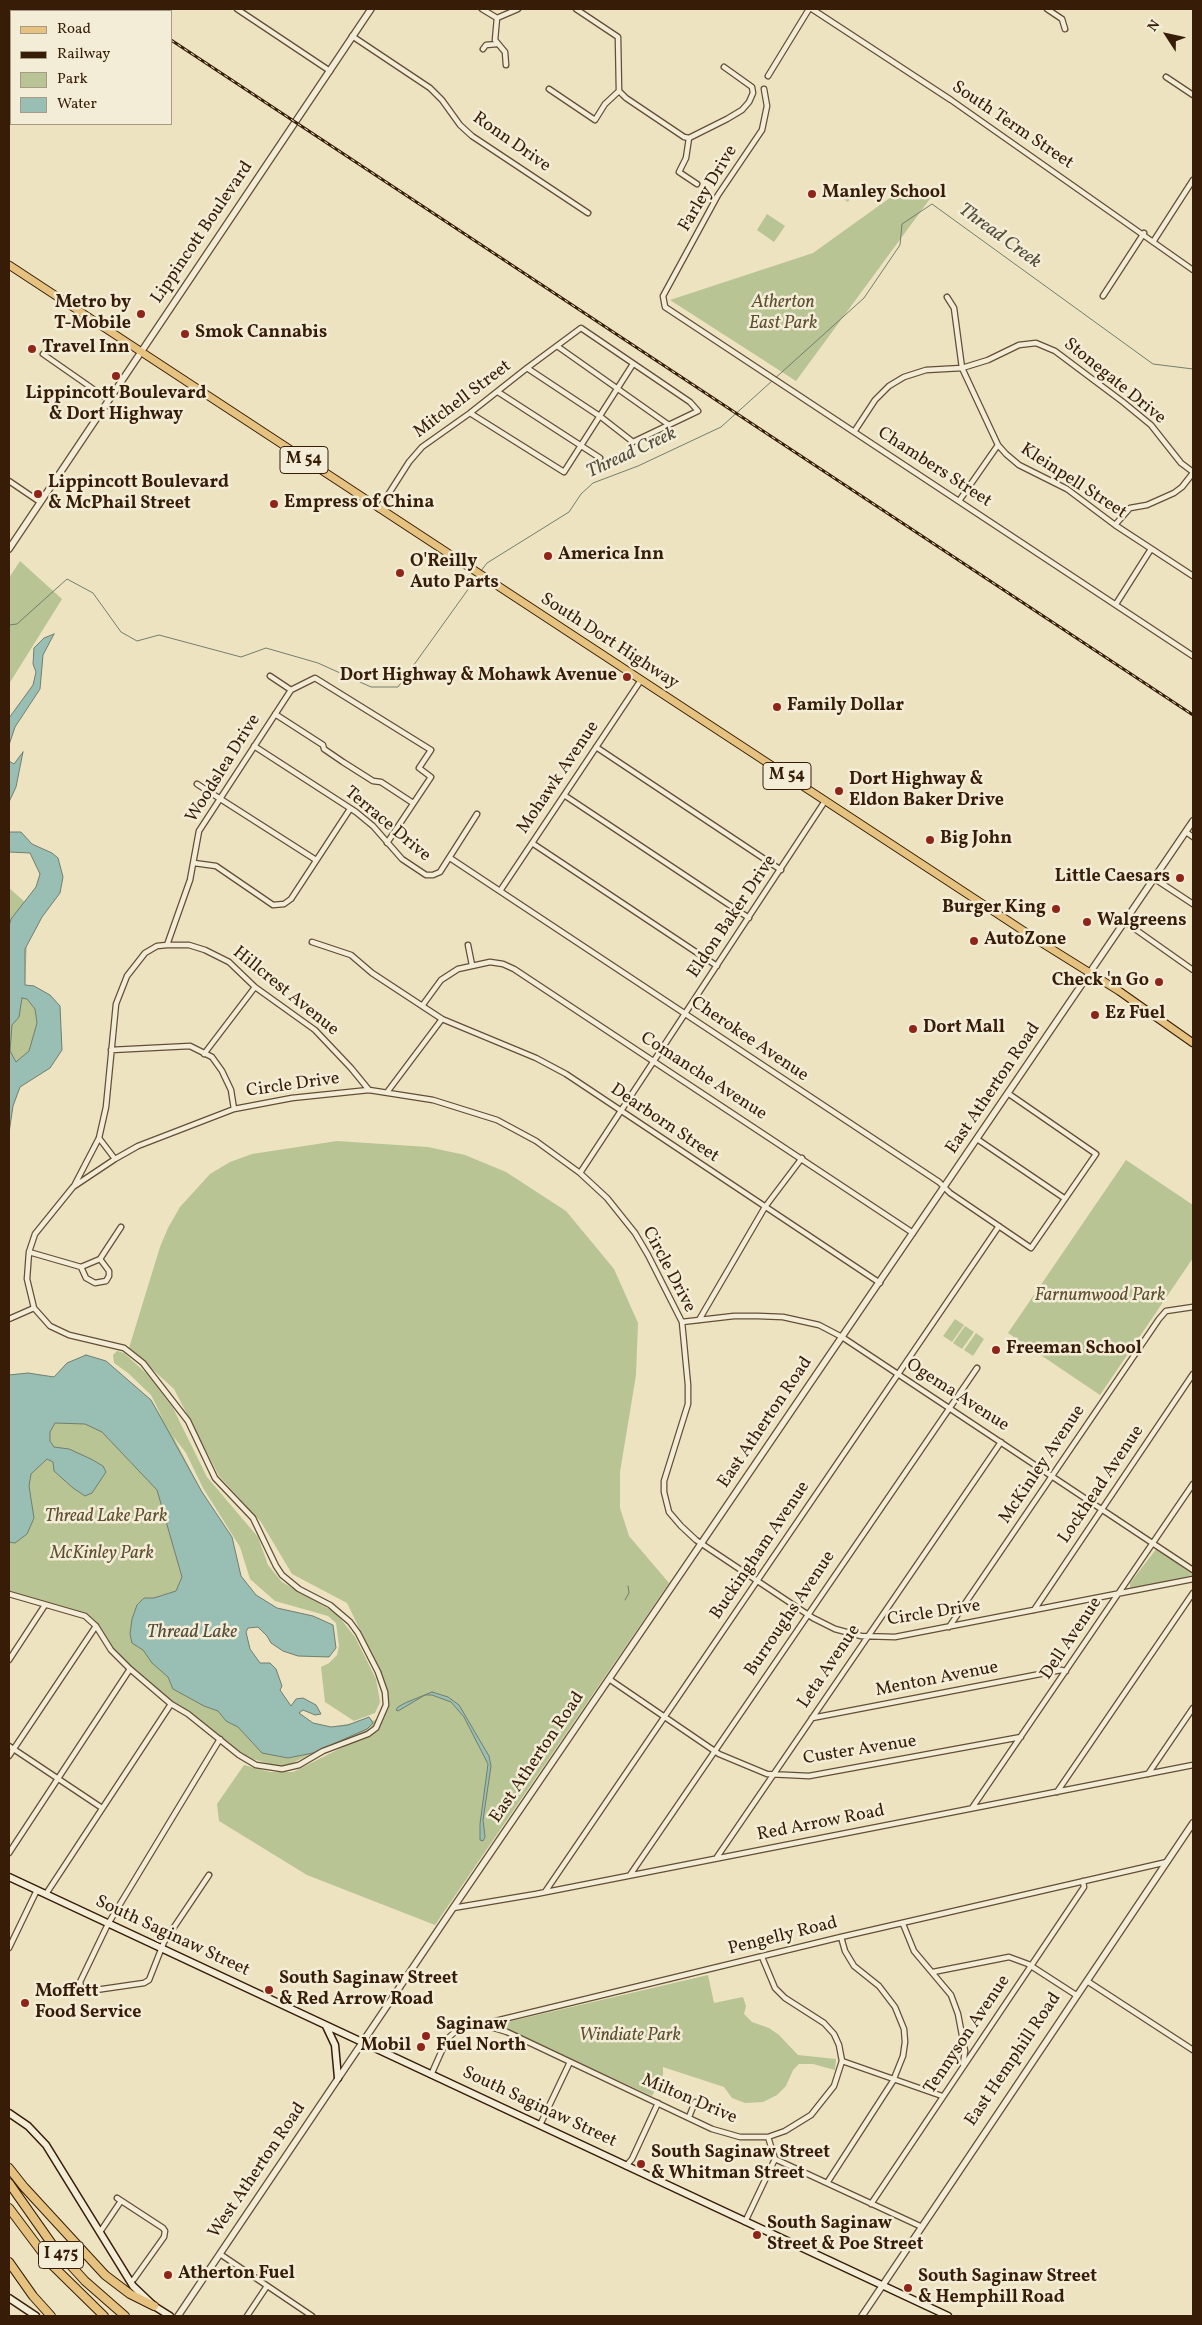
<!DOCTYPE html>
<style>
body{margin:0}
#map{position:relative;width:1202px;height:2325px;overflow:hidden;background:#ede3c1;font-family:Vollkorn,serif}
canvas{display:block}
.frame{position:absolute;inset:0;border:10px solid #371d07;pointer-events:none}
.legend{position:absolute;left:10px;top:10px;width:162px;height:115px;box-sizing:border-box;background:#f3edd7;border:1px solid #a89a84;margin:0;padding:6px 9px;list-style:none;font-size:15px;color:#371d07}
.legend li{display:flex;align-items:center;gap:10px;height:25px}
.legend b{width:25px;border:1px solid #a89a84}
.north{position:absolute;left:1142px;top:10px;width:50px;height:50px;-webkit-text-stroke:4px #f3edd7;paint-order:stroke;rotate:305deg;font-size:14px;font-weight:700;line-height:20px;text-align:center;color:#371d07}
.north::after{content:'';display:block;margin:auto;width:18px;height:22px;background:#371d07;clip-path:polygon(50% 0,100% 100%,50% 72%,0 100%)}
</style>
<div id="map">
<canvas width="1202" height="2325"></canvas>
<div class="frame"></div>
<ul class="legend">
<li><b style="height:6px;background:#e6c280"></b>Road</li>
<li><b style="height:6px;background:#371d07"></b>Railway</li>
<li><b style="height:14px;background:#b8c493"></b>Park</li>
<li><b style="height:14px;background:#99beb4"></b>Water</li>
</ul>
<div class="north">N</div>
</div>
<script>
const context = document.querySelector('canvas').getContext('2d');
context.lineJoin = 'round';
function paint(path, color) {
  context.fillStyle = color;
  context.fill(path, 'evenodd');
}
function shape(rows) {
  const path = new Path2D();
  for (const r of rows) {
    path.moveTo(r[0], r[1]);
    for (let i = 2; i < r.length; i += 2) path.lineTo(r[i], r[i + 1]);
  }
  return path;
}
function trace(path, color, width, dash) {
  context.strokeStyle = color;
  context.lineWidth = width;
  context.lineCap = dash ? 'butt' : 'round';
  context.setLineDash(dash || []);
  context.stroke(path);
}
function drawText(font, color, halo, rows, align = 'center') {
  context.font = font + ' Vollkorn,serif';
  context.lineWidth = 5;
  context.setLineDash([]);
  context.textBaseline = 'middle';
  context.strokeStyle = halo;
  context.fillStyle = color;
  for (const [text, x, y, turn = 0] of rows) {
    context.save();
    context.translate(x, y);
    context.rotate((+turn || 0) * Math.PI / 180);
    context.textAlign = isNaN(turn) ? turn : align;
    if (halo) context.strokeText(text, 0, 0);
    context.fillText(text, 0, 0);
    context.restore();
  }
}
paint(shape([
 [912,182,932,196,796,381,670,300,813,253],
 [834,184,852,195,848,202,830,190],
 [767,214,785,226,774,242,757,230],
 [20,561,62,599,9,684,9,578],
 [9,888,42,917,27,945,25,985,34,986,50,995,60,1006,62,1050,50,1068,20,1087,13,1106,9,1133],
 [337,1141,428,1147,465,1155,506,1172,566,1211,614,1269,638,1323,636,1375,620,1472,620,1508,629,1536,669,1583,435,1925,307,1875,219,1821,217,1804,244,1765,270,1772,293,1772,361,1738,333,1744,288,1765,277,1766,249,1758,164,1697,116,1653,89,1616,9,1591,9,1375,28,1373,54,1377,67,1363,86,1355,106,1361,151,1400,163,1419,151,1395,128,1373,114,1363,113,1355,117,1351,124,1353,147,1374,173,1408,207,1477,258,1537,268,1565,282,1582,336,1613,355,1637,376,1679,380,1702,375,1713,354,1721,325,1702,321,1667,329,1663,337,1655,339,1646,336,1623,328,1616,275,1601,250,1579,240,1547,203,1488,186,1453,173,1436,202,1492,232,1537,241,1576,256,1595,277,1608,313,1616,333,1625,336,1648,329,1657,298,1656,283,1651,271,1643,267,1636,257,1627,247,1628,246,1632,250,1649,260,1663,270,1663,276,1669,282,1686,280,1690,291,1706,296,1699,303,1698,316,1705,321,1714,315,1715,303,1710,299,1713,313,1723,331,1727,353,1723,369,1717,373,1721,378,1718,387,1693,384,1680,347,1603,292,1574,261,1522,219,1476,174,1389,129,1348,160,1247,168,1228,180,1207,210,1174,230,1162,252,1154],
 [1126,1160,1193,1205,1193,1258,1100,1395,1008,1333],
 [955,1319,964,1325,952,1342,943,1336],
 [965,1326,974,1332,962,1349,953,1343],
 [976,1333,984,1339,973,1356,964,1350],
 [1157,1548,1193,1575,1132,1589,1130,1587,1130,1583],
 [708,1975,714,2003,743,1997,746,2006,744,2014,752,2022,769,2028,779,2035,798,2055,836,2059,835,2070,813,2064,799,2064,793,2070,786,2086,777,2095,763,2102,745,2103,732,2098,724,2087,663,2067,663,2075,652,2096,500,2027,499,2024]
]), '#b8c493');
const water = shape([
 [54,634,43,655,40,689,15,727,9,745,9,718,33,685,36,672,33,664,34,648,44,638,54,634],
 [23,752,16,787,9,802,9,761,14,764,23,752],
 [9,832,21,832,32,844,52,853,58,858,63,877,60,893,42,917,25,949,25,985,34,986,50,995,60,1006,62,1050,50,1068,20,1087,13,1106,9,1133,9,926,11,919,36,887,40,874,30,853,9,852,9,832],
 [22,998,27,999,35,1009,37,1023,29,1051,16,1062,10,1051,12,1025,19,1017,22,998],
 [86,1355,106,1361,151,1400,202,1492,232,1537,241,1576,256,1595,277,1608,313,1616,333,1625,336,1648,329,1657,298,1656,283,1651,271,1643,267,1636,258,1627,248,1628,246,1632,250,1649,260,1663,270,1663,276,1669,282,1686,280,1690,291,1706,296,1699,303,1698,316,1705,321,1714,315,1715,303,1710,299,1713,313,1723,331,1727,348,1725,369,1717,373,1723,367,1729,313,1753,288,1758,262,1753,238,1727,226,1721,218,1711,204,1706,173,1689,168,1677,152,1663,143,1650,132,1643,130,1634,132,1619,137,1605,144,1598,154,1598,176,1591,182,1577,157,1490,102,1432,85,1424,55,1423,50,1432,50,1441,54,1447,69,1449,91,1459,103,1466,106,1472,92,1493,85,1496,73,1488,54,1471,53,1462,47,1459,31,1474,29,1486,34,1518,27,1534,15,1543,9,1542,9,1375,28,1373,54,1377,67,1363,86,1355],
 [432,1692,448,1697,459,1705,489,1756,491,1766,483,1820,485,1837,483,1841,480,1840,480,1824,488,1764,464,1717,451,1702,432,1695,425,1695,398,1711,396,1710,398,1707,405,1703,432,1692]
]);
paint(water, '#99beb4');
trace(water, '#727e6f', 1);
trace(shape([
 [481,571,487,563,569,512,581,494,593,483,638,466,721,427,864,298,900,245,902,224,932,204,1153,364,1193,369],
 [9,625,17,624,67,579,93,593,121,632,137,641,159,635,241,657,266,648,318,663,371,687,398,687,477,577],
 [625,1600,629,1593,628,1586]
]), '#727e6f', 1);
const minor = shape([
 [237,9,330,71],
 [482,9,497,18,518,9],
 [576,9,618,37,619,91,626,98,684,137,689,138,727,119,742,110,749,102,753,93,752,87,724,67],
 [812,9,951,100,1193,270],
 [1047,9,1062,19,1065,29],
 [24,11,25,9],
 [497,18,495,40,505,52,506,65],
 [9,34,11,30],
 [352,36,430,88,442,100,460,125,472,136,588,213],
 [483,49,486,45,497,44],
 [768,76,809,9],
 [1166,77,1193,95],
 [549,89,595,120,605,104,619,91],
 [764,89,767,106,762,130,718,195,663,296,665,307,1193,656],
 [689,138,686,158,679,172,697,184],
 [1153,242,1193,180],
 [1103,296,1144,233],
 [947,297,954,308,962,368,998,445,1006,454,1019,465,1067,489,1115,525,1193,576],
 [557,346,669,425],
 [43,354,109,400],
 [498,392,600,458],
 [470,413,564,472,633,364],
 [854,432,875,400,889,386,904,377,926,370,962,368,988,360,1019,345,1036,343,1055,351,1123,402,1151,425,1181,463,1193,472],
 [9,481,40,502],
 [959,501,998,445],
 [379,509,409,462,422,447,470,413,527,368,581,328,690,402,698,411,633,442,601,417,527,368],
 [1115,525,1130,508,1147,505,1174,493,1182,487,1193,473],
 [1116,604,1151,549],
 [270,676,291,690],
 [275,714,323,745,324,749,343,762,373,781,381,782,413,803],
 [254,746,356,812,373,826,402,859,426,875,433,875,440,872,477,814],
 [596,747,781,870],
 [197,784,316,860],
 [564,795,749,918],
 [1186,832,1193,837],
 [532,843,717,966],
 [450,858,939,1182,950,1193,1031,1248,1096,1154,1009,1094],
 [194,863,216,866,273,905,284,904,291,899,350,809],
 [1155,879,1193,904],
 [500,891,641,680],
 [1125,922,1193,970],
 [312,942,351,955,372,973,442,1019,536,1058,566,1074,880,1283],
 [167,945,189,945,205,950,229,962,255,987,315,1030,351,1068,369,1090],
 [468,945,472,965],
 [422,1006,441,980,458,969,490,962,503,964,514,969,913,1233],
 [111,1050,190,1046,212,1057,222,1071,231,1090,234,1109],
 [204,1054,255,987],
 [388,1091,442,1019],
 [99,1138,115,1159],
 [977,1139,1064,1198],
 [580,1173,825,801],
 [74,1186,99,1138,106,1107,116,1004,127,976,145,953,157,946,167,945,190,880,199,831,291,690,315,678,431,750,419,768,431,777,387,843],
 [29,1252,81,1267,86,1278,95,1283,106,1281,109,1276,109,1271,100,1259],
 [81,1267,100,1259,121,1227],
 [9,1319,34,1308],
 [699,1320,765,1207,802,1158],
 [682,1322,734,1316,758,1316,783,1317,819,1325,842,1337,1193,1570],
 [9,1594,85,1616,96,1626,111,1650,130,1669,171,1704,188,1714,239,1755,256,1765,282,1769,299,1765,323,1751,368,1734,376,1728,386,1705,385,1692,378,1672,358,1633,350,1622,330,1605,299,1589,282,1575,276,1566,253,1518,215,1478,188,1421,143,1363,124,1348,69,1335,50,1326,34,1308,27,1279,29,1252,35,1234,73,1187,115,1159,138,1146,234,1109,292,1098,369,1090,433,1100,497,1120,536,1141,580,1173,607,1198,635,1233,648,1255,682,1322,688,1385,688,1404,664,1481,664,1492,669,1512,681,1526,696,1540,813,1618,835,1629,861,1636,895,1637,1193,1579],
 [1034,1610,1193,1374],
 [949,1627,1159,1319,1166,1311,1193,1307],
 [9,1660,45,1605],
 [609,1679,719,1754,767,1774,809,1776,1021,1737],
 [812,1718,1061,1670,1066,1671],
 [9,1746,102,1808],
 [9,1756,96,1626],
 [1148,1774,1193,1708],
 [1057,1792,1193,1593],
 [972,1808,1193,1484],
 [9,1853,130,1669],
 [717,1857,1001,1442],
 [209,1875,164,1942,149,1980,144,1983,82,1992,80,1982,108,1924,220,1739],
 [630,1875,977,1368],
 [545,1892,999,1226],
 [46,1894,171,1704],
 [453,1908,536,1894,1193,1765],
 [903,1924,914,1951,951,1995,958,2014,965,2051,963,2064],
 [9,1948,37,1890],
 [933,1972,1009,1957,1028,1964,1076,1995],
 [1087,1981,1193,2050],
 [484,2025,507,2032,712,2129,740,2137,768,2137,785,2131,811,2115,834,2086,842,2061,839,2045,834,2034,824,2023,785,1998,775,1988,762,1957],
 [842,2061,942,2096],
 [431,2075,447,2039,456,2031,468,2026,483,2024,841,1937,1167,1862],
 [689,2117,695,2102],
 [540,2125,570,2062],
 [768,2137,775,2159,922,2227],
 [626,2166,632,2159,658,2103],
 [827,2183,893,2081,903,2056,905,2042,904,2029,895,2007,879,1986,854,1966,845,1951,841,1937],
 [117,2198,163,2228,165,2231,164,2237,134,2279,130,2282],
 [871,2204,1084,1887,1083,1881],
 [745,2222,775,2159],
 [100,2232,121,2201],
 [220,2254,312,2316],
 [247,2316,267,2286]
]);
const tertiary = shape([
 [9,549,371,9],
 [178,2316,453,1908,1193,821],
 [862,2316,1193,1823]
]);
const secondary = shape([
 [9,1877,948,2316],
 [326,2026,335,2045,338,2078],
 [9,2113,28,2126,46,2145,133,2286,154,2306,170,2316],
 [9,2298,36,2316]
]);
const primary = shape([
 [9,265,1042,943,1119,991,1193,1043]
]);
const motorway = shape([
 [9,2168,24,2187,105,2275,130,2294,154,2306],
 [9,2183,54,2247,85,2281,125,2316],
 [9,2208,51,2264,104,2316],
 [9,2262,33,2296,51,2316]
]);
trace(minor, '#644e36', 7);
trace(tertiary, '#644e36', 8);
trace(secondary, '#371d07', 9);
trace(primary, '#371d07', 9);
trace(motorway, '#371d07', 10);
trace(minor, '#f3edd7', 4.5);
trace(tertiary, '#f3edd7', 5.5);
trace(secondary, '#f3edd7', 6);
trace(primary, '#e6c280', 7);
trace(motorway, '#e6c280', 8);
const rail = shape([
 [123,9,127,11],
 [171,40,1193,715]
]);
trace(rail, '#371d07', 3);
trace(rail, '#f3edd7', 1, [4]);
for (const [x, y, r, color] of [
 [812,194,5,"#8f2418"],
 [141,314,5,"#8f2418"],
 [185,334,5,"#8f2418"],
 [32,349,5,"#8f2418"],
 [116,376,5,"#8f2418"],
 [38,494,5,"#8f2418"],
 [274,504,5,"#8f2418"],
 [548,556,5,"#8f2418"],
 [400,573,5,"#8f2418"],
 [627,677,5,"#8f2418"],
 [777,707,5,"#8f2418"],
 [839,791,5,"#8f2418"],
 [930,840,5,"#8f2418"],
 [1180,878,5,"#8f2418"],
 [1056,909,5,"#8f2418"],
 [1087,922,5,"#8f2418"],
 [974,941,5,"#8f2418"],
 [1159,982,5,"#8f2418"],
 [1095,1015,5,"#8f2418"],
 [913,1029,5,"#8f2418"],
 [996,1350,5,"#8f2418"],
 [269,1990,5,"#8f2418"],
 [25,2003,5,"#8f2418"],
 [426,2036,5,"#8f2418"],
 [421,2047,5,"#8f2418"],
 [641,2164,5,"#8f2418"],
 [757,2235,5,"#8f2418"],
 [168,2275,5,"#8f2418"],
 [908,2288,5,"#8f2418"]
]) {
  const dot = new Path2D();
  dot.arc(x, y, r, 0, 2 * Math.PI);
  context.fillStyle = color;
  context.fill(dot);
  trace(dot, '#f3edd7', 2);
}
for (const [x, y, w] of [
 [304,460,48],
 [787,776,48],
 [61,2255,45]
]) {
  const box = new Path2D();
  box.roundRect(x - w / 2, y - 13.5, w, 27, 4);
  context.fillStyle = '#f3edd7';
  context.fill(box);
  trace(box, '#371d07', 1);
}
drawText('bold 16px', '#371d07', null, [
 ["M 54",304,460],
 ["M 54",787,776],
 ["I 475",61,2255]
]);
drawText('18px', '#371d07', '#f3edd7', [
 ["South Term Street",1012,126,34],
 ["Ronn Drive",511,143,35],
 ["Farley Drive",709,189,-59],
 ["Lippincott Boulevard",203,233,-56],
 ["Stonegate Drive",1114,382,39],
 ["Mitchell Street",463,400,-37],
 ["Chambers Street",934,468,33],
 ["Kleinpell Street",1073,482,33],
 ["South Dort Highway",609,642,33],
 ["Woodslea Drive",224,769,-58],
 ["Mohawk Avenue",559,778,-56],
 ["Terrace Drive",387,825,40],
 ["Eldon Baker Drive",733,917,-56],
 ["Hillcrest Avenue",285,992,39],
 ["Cherokee Avenue",749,1040,34],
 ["Comanche Avenue",703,1077,33],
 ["Circle Drive",293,1086,-8],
 ["East Atherton Road",994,1089,-56],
 ["Dearborn Street",664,1124,34],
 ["Circle Drive",668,1270,62],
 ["Ogema Avenue",957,1396,33],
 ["East Atherton Road",766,1423,-56],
 ["McKinley Avenue",1043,1465,-56],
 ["Lockhead Avenue",1102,1485,-56],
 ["Buckingham Avenue",761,1551,-56],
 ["Burroughs Avenue",791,1614,-56],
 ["Circle Drive",934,1614,-9],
 ["Dell Avenue",1072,1639,-56],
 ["Leta Avenue",830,1667,-56],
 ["Menton Avenue",937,1680,-11],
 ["Custer Avenue",860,1751,-9],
 ["East Atherton Road",538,1758,-56],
 ["Red Arrow Road",821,1824,-11],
 ["South Saginaw Street",172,1937,25],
 ["Pengelly Road",783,1937,-14],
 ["Tennyson Avenue",968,2035,-56],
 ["East Hemphill Road",1014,2060,-56],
 ["Milton Drive",689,2100,23],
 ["South Saginaw Street",539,2108,25],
 ["West Atherton Road",258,2171,-56]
]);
drawText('bold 18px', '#371d07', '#f3edd7', [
 ["Manley School",822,194],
 ["Metro by",131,304,"right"],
 ["T-Mobile",131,325,"right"],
 ["Smok Cannabis",195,334],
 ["Travel Inn",42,349],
 ["Lippincott Boulevard",116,395,"center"],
 ["& Dort Highway",116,416,"center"],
 ["Lippincott Boulevard",48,484],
 ["& McPhail Street",48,505],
 ["Empress of China",284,504],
 ["America Inn",558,556],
 ["O'Reilly",410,563],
 ["Auto Parts",410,584],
 ["Dort Highway & Mohawk Avenue",617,677,"right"],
 ["Family Dollar",787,707],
 ["Dort Highway &",849,781],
 ["Eldon Baker Drive",849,802],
 ["Big John",940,840],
 ["Little Caesars",1170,878,"right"],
 ["Burger King",1046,909,"right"],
 ["Walgreens",1097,922],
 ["AutoZone",984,941],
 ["Check 'n Go",1149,982,"right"],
 ["Ez Fuel",1105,1015],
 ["Dort Mall",923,1029],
 ["Freeman School",1006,1350],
 ["South Saginaw Street",279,1980],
 ["& Red Arrow Road",279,2001],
 ["Moffett",35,1993],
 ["Food Service",35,2014],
 ["Saginaw",436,2026],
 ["Fuel North",436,2047],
 ["Mobil",411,2047,"right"],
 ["South Saginaw Street",651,2154],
 ["& Whitman Street",651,2175],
 ["South Saginaw",767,2225],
 ["Street & Poe Street",767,2246],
 ["Atherton Fuel",178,2275],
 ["South Saginaw Street",918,2278],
 ["& Hemphill Road",918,2299]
], 'left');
drawText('italic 18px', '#5e4f31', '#f3edd7', [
 ["Atherton",783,304],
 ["East Park",783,325],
 ["Farnumwood Park",1100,1297],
 ["Thread Lake Park",106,1518],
 ["McKinley Park",102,1555],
 ["Windiate Park",630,2037]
]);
drawText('italic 19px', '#544d3b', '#f3edd7', [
 ["Thread Creek",999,237,36],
 ["Thread Creek",632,454,-25],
 ["Thread Lake",192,1634]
]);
</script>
